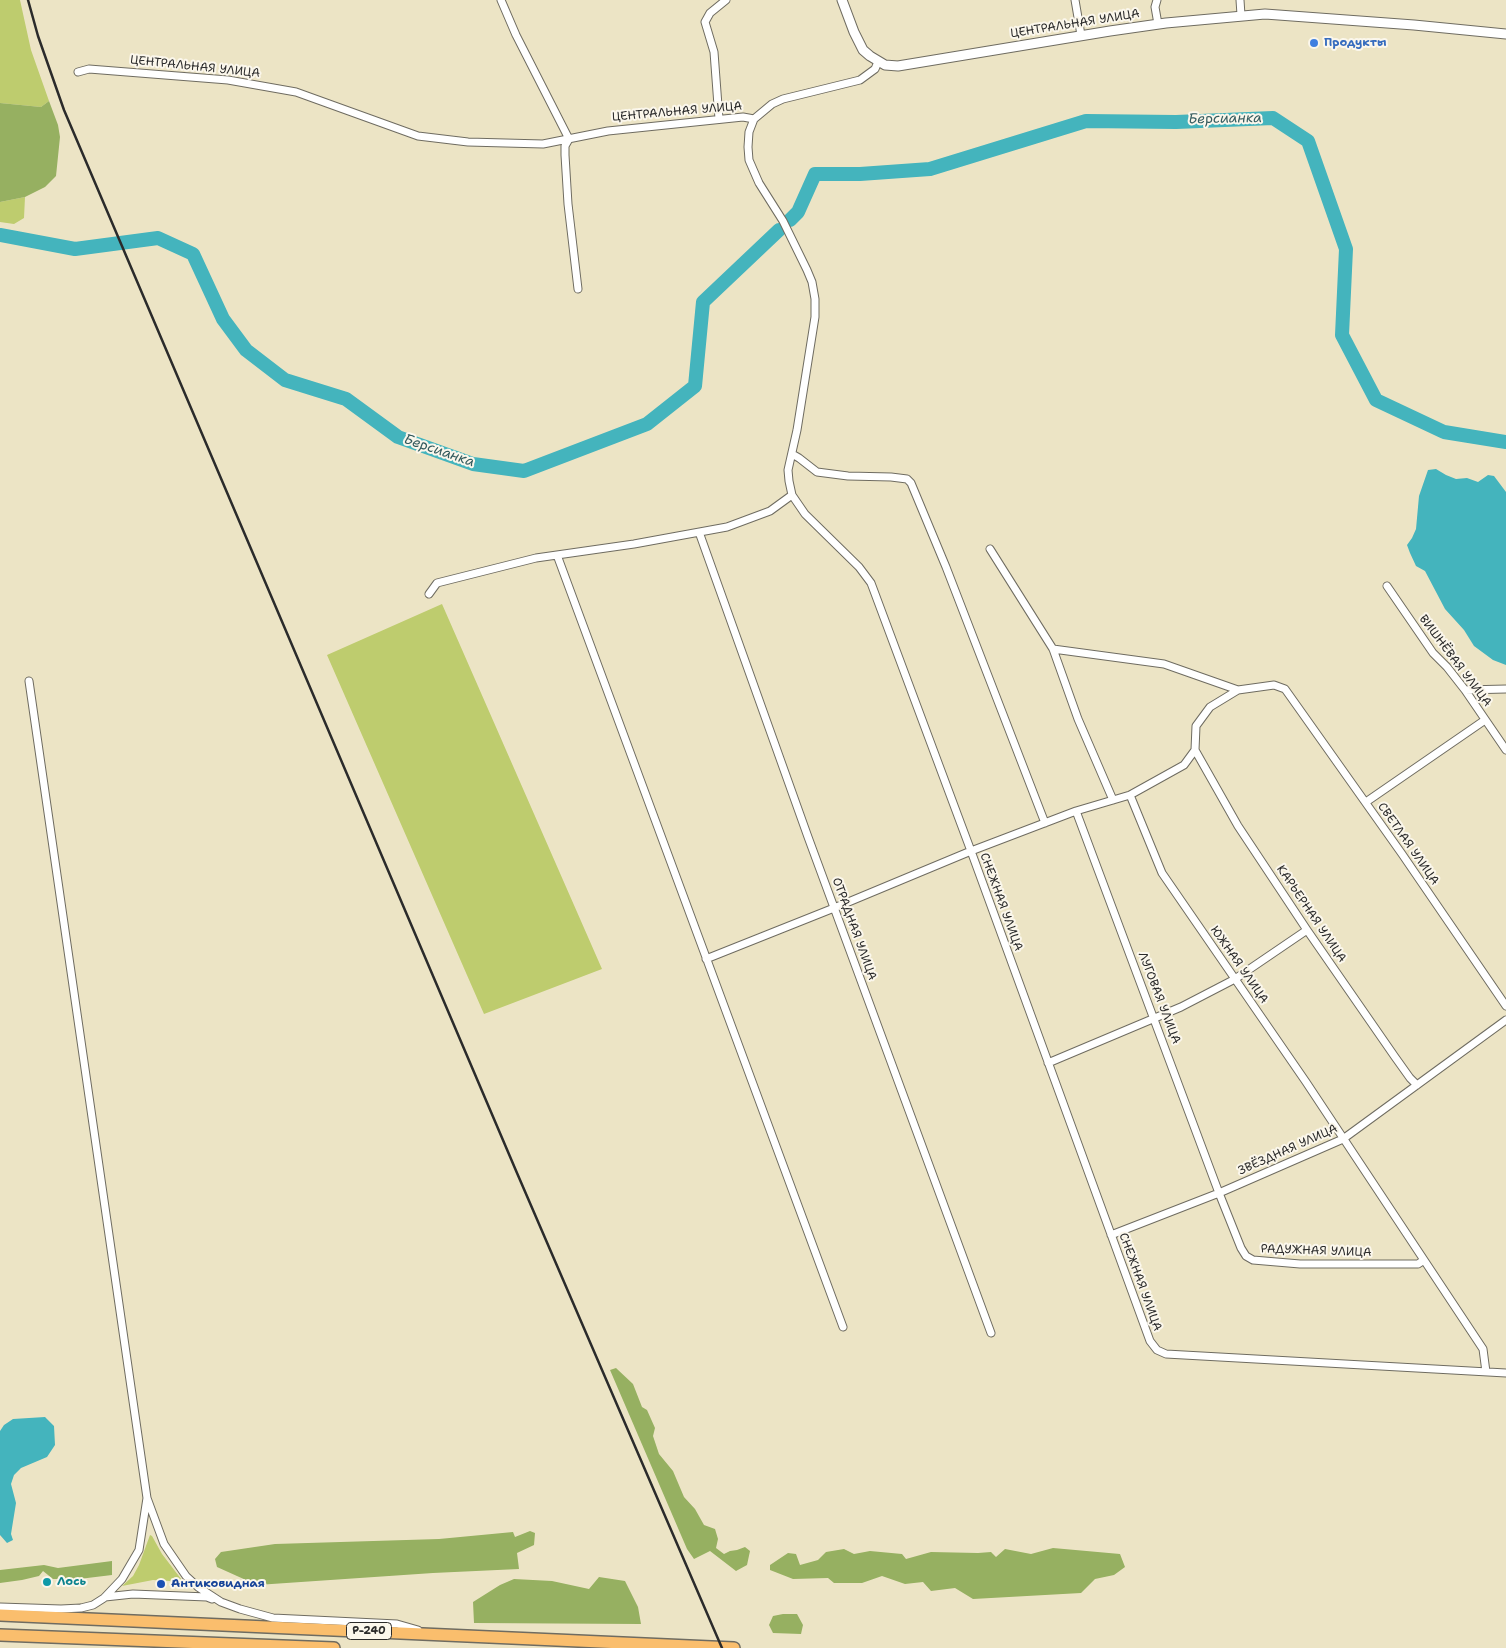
<!DOCTYPE html>
<meta charset="utf-8">
<style>
body{margin:0}
canvas{display:block;background:#ece4c5}
</style>
<canvas width="1506" height="1648"></canvas>
<script>
const context = document.querySelector('canvas').getContext('2d');
context.lineJoin = 'round';
function paint(path, color) {
  context.fillStyle = color;
  context.fill(path, 'evenodd');
}
function shape(rows) {
  const path = new Path2D();
  for (const r of rows) {
    path.moveTo(r[0], r[1]);
    for (let i = 2; i < r.length; i += 2) path.lineTo(r[i], r[i + 1]);
  }
  return path;
}
function trace(path, color, width, dash) {
  context.strokeStyle = color;
  context.lineWidth = width;
  context.lineCap = dash ? 'butt' : 'round';
  context.setLineDash(dash || []);
  context.stroke(path);
}
function drawText(font, color, halo, rows, align = 'center') {
  context.font = font + ' "Shantell Sans",sans-serif';
  context.lineWidth = 4;
  context.setLineDash([]);
  context.textBaseline = 'middle';
  context.strokeStyle = halo;
  context.fillStyle = color;
  for (const [text, x, y, turn = 0] of rows) {
    context.save();
    context.translate(x, y);
    context.rotate((+turn || 0) * Math.PI / 180);
    context.textAlign = isNaN(turn) ? turn : align;
    if (halo) context.strokeText(text, 0, 0);
    context.fillText(text, 0, 0);
    context.restore();
  }
}
paint(shape([
 [0,0,20,0,31,50,49,101,41,107,0,103],
 [25,197,24,218,14,224,0,222,0,202],
 [442,604,602,969,484,1014,327,655],
 [150,1535,152,1536,162,1554,188,1588,186,1589,170,1581,153,1580,122,1586,133,1576,139,1565]
]), '#becc6e');
paint(shape([
 [49,101,58,125,60,137,56,176,45,187,25,197,0,202,0,103,41,107],
 [616,1368,633,1384,642,1407,647,1410,655,1428,653,1436,659,1454,673,1471,684,1497,695,1509,704,1525,715,1529,718,1539,716,1548,724,1554,730,1551,737,1550,745,1547,750,1551,747,1565,736,1571,710,1551,694,1559,687,1549,610,1370],
 [530,1531,535,1533,534,1545,517,1553,519,1569,433,1573,257,1585,217,1567,215,1559,221,1552,275,1544,439,1539,513,1532,515,1537],
 [1053,1548,1120,1554,1125,1567,1114,1575,1095,1579,1081,1593,973,1599,955,1588,931,1591,923,1582,905,1584,882,1576,862,1583,834,1583,828,1578,793,1579,770,1570,770,1565,788,1553,796,1554,800,1565,818,1560,826,1552,844,1549,854,1554,870,1551,902,1554,906,1559,931,1552,978,1553,991,1552,996,1557,1005,1549,1031,1554],
 [112,1561,112,1575,79,1579,53,1579,43,1571,39,1576,22,1580,0,1583,0,1570,44,1565,58,1568],
 [599,1577,625,1581,638,1607,641,1624,474,1623,473,1602,500,1585,514,1579,552,1581,589,1589],
 [783,1614,797,1614,803,1625,801,1634,773,1633,769,1625,773,1616]
]), '#96b061');
paint(shape([
 [1436,469,1446,475,1456,479,1467,478,1478,482,1488,475,1494,476,1506,492,1506,665,1493,660,1474,646,1464,630,1445,609,1425,571,1416,566,1410,553,1407,545,1412,538,1416,529,1419,496,1428,470],
 [45,1417,54,1426,55,1445,47,1457,21,1468,14,1475,11,1484,16,1503,11,1534,13,1540,7,1543,0,1535,0,1431,4,1425,13,1419]
]), '#44b4bd');
trace(shape([
 [790,220,798,212,815,174,860,174,930,169,1086,121,1176,122,1273,118,1308,141,1346,249,1342,335,1376,400,1444,432,1506,442],
 [0,235,75,249,158,238,193,254,223,319,246,350,285,380,346,399,398,437,473,464,524,471,647,424,695,386,703,302,779,230]
]), '#44b4bd', 14);
const minor = shape([
 [501,0,516,35,569,139,565,146,565,155,568,204,578,289],
 [1075,0,1081,35],
 [1157,0,1155,7,1158,24],
 [1240,0,1241,15],
 [78,72,89,69,228,80,296,92,418,136,468,142,543,144,608,131,743,117,754,119,772,104,783,99,860,80,875,69,878,62],
 [719,119,714,52,705,22,710,13,726,0],
 [792,454,799,458,817,472,848,476,891,477,907,479,911,483,946,567,1045,823],
 [792,495,805,514,859,567,871,583,971,851,1150,1341,1157,1350,1166,1354,1506,1373],
 [699,532,808,837,991,1333],
 [990,549,1053,649,1078,719,1113,800],
 [557,555,843,1327],
 [1387,586,1433,653,1447,667,1465,690,1506,750],
 [429,594,437,583,536,558,634,544,727,527,770,511,792,495,789,481,788,470,797,430,815,317,815,299,812,282,807,270,783,221,759,183,749,160,748,147,749,132,754,119],
 [1053,649,1164,664,1238,690],
 [29,681,147,1498,164,1544,186,1576,198,1587,221,1602,240,1609,273,1618,397,1624,418,1630],
 [1465,690,1506,689],
 [1195,750,1238,826,1307,930,1395,1057,1410,1078,1417,1085],
 [1130,795,1162,873,1306,1082,1483,1349,1486,1372],
 [1366,802,1485,720],
 [1076,811,1219,1193,1241,1248,1246,1256,1253,1260,1300,1264,1418,1264,1424,1260],
 [706,959,834,908,971,851,1076,811,1130,795,1184,765,1195,750,1196,726,1210,707,1238,690,1274,685,1285,689,1290,696,1402,854,1506,1006],
 [1048,1063,1181,1007,1235,979,1307,930],
 [1111,1235,1219,1193,1343,1139,1506,1020],
 [105,1597,133,1594,207,1597,212,1599],
 [0,1607,61,1609,81,1608,93,1605,104,1598,122,1579,139,1550,147,1498]
]);
const tertiary = shape([
 [842,0,854,32,863,50,870,56,885,65,898,66,1110,31,1166,23,1265,14,1414,25,1506,34]
]);
const trunk = shape([
 [0,1615,734,1648],
 [0,1635,334,1648]
]);
trace(minor, '#6f6c61', 9);
trace(tertiary, '#6f6c61', 11);
trace(trunk, '#6f6c61', 14);
trace(minor, '#fff', 7);
trace(tertiary, '#fff', 9);
trace(trunk, '#fabe6d', 11);
trace(shape([
 [28,0,38,36,64,110,517,1173,722,1648]
]), '#2b2b2b', 2.5);
for (const [x, y, r, color] of [
 [1314,43,5,"#3f7fe0"],
 [47,1582,5,"#0f9aa8"],
 [161,1584,5,"#1a4fb4"]
]) {
  const dot = new Path2D();
  dot.arc(x, y, r, 0, 2 * Math.PI);
  context.fillStyle = color;
  context.fill(dot);
  trace(dot, '#fbf7ec', 2);
}
for (const [x, y, w] of [
 [369,1631,45]
]) {
  const box = new Path2D();
  box.roundRect(x - w / 2, y - 8.5, w, 17, 4);
  context.fillStyle = '#fbf7ec';
  context.fill(box);
  trace(box, '#2b2b2b', 1);
}
drawText('bold 11px', '#2b2b2b', null, [
 ["Р-240",369,1631]
]);
drawText('12px', '#2b2b2b', '#fbf7ec', [
 ["ЦЕНТРАЛЬНАЯ УЛИЦА",1075,24,-9],
 ["ЦЕНТРАЛЬНАЯ УЛИЦА",195,67,6],
 ["ЦЕНТРАЛЬНАЯ УЛИЦА",677,112,-5],
 ["ВИШНЁВАЯ УЛИЦА",1455,661,53],
 ["СВЕТЛАЯ УЛИЦА",1408,844,55],
 ["СНЕЖНАЯ УЛИЦА",1001,902,70],
 ["КАРЬЕРНАЯ УЛИЦА",1311,914,56],
 ["ОТРАДНАЯ УЛИЦА",854,929,70],
 ["ЮЖНАЯ УЛИЦА",1239,965,55],
 ["ЛУГОВАЯ УЛИЦА",1159,998,69],
 ["ЗВЁЗДНАЯ УЛИЦА",1288,1150,-24],
 ["РАДУЖНАЯ УЛИЦА",1316,1251,2],
 ["СНЕЖНАЯ УЛИЦА",1140,1282,70]
]);
drawText('bold 12px', '#366cbe', '#fbf7ec', [
 ["Продукты",1324,43]
], 'left');
drawText('bold 12px', '#0d838f', '#fbf7ec', [
 ["Лось",57,1582]
], 'left');
drawText('bold 12px', '#164399', '#fbf7ec', [
 ["Антиковидная",171,1584]
], 'left');
drawText('italic 14px', '#345b5e', '#fbf7ec', [
 ["Берсианка",1225,119,-1],
 ["Берсианка",439,451,19]
]);
</script>
